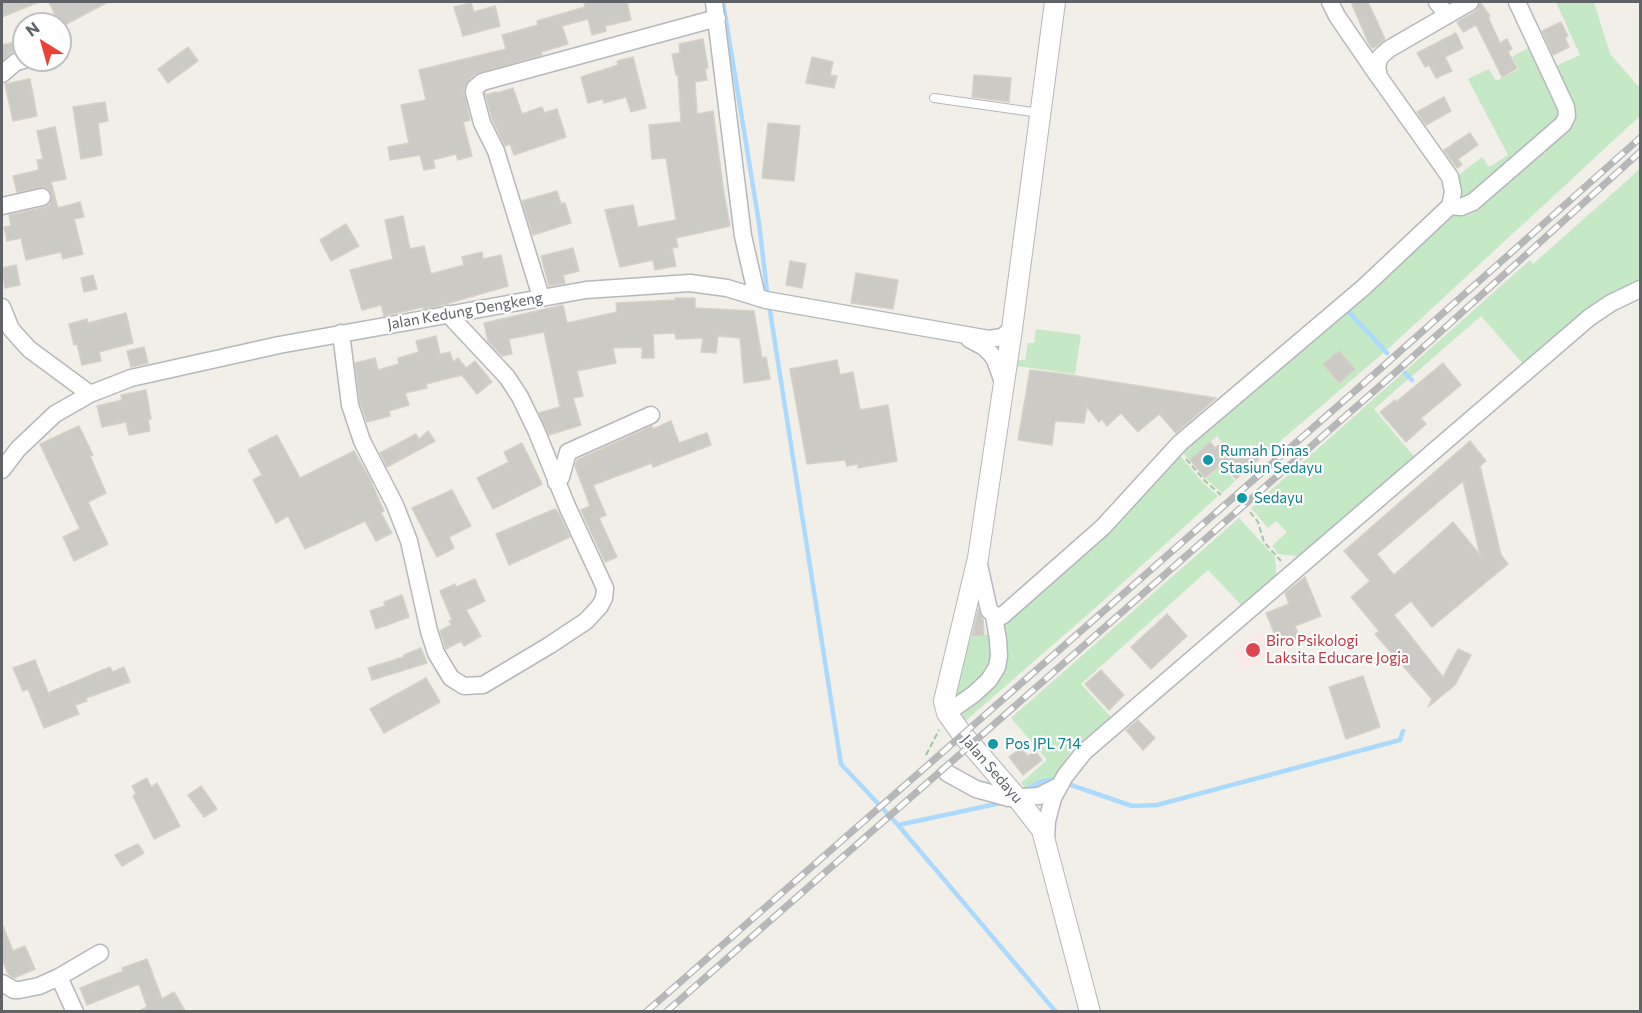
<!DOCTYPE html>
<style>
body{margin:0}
#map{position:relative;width:1642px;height:1013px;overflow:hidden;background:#f1efe8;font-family:Commissioner,sans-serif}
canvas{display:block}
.frame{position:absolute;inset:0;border:3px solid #5f6368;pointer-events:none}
.north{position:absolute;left:12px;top:12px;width:60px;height:60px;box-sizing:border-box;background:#fff;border:2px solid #bfc1c3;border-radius:50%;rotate:323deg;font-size:16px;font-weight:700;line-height:24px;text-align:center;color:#5f6368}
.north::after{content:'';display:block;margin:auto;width:21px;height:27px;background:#ea4335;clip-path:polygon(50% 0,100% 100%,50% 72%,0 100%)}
</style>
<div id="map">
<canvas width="1642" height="1013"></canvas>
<div class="frame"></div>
<div class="north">N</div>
</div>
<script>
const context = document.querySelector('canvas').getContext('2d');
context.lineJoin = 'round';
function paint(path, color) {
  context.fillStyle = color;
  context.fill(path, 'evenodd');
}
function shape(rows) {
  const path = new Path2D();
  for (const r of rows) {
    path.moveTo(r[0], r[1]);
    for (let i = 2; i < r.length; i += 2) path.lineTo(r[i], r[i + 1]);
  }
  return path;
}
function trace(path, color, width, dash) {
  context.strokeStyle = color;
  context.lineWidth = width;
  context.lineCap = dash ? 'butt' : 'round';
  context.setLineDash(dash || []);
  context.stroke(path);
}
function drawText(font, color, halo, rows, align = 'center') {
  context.font = font + ' Commissioner,sans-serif';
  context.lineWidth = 4.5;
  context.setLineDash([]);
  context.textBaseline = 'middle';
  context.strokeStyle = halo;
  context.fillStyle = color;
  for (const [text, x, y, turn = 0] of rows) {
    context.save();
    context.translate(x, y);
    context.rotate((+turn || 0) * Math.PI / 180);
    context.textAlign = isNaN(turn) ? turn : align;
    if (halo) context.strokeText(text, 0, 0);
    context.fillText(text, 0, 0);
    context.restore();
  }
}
paint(shape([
 [1261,630,1274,648,1245,670,1232,652]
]), '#fce8e6');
paint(shape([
 [1556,2,1594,2,1610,54,1640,88,1640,116,1389,348,1263,456,1251,444,1236,458,1225,470,1235,481,1222,493,1206,479,1233,455,1217,436,1189,460,1180,449,1452,213,1456,177,1482,157,1489,167,1508,155,1468,79,1489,69,1496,81,1519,69,1512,57,1535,44,1547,70,1580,55],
 [1640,169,1640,283,1525,366,1481,316,1374,409,1417,460,1304,557,1278,554,1272,546,1287,532,1276,521,1268,528,1251,508,1530,260,1533,264],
 [1036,329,1081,335,1075,374,1017,366,1018,360,1025,360,1028,343,1034,343],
 [1177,452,1203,483,1218,496,1094,609,963,723,957,715,994,683,1005,619],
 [1239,518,1275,557,1277,581,1244,608,1208,570,1081,684,1111,717,1072,749,1051,784,1028,792,1021,783,1047,760,1011,718],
 [992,634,991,665,983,678,953,703,964,638]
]), '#c5e8c5');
trace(shape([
 [723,2,759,223,767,291],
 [770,311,841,764,898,825,1056,1012],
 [1348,311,1387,353],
 [1405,373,1412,380],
 [1068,784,1132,806,1157,805,1400,740,1403,731],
 [1024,791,1040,782,1051,780],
 [898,825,1001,803]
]), '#aadaff', 4.5);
const building = shape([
 [2,2,39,2,2,17,2,2],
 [49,2,108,2,61,27,49,2],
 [584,2,627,2,631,20,605,26,606,31,592,35,588,19,562,26,568,44,541,52,542,55,475,74,468,81,464,90,470,120,463,122,472,156,458,160,456,154,433,160,435,168,424,170,420,155,390,160,388,147,409,143,401,105,426,100,419,70,506,49,502,35,538,25,537,21,585,7,584,2],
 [1351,2,1368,2,1385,39,1377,46,1372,48,1369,44,1351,2],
 [1480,2,1490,16,1488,17,1500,43,1507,39,1512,49,1508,52,1517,68,1502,77,1476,25,1463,32,1457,22,1476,11,1480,2],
 [471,3,474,12,495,6,500,26,463,36,454,7,471,3],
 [1561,22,1568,36,1565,38,1569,47,1553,55,1542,31,1561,22],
 [1456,33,1463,48,1445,57,1452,71,1436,78,1429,65,1425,67,1417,53,1456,33],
 [703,39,708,68,705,69,707,80,695,82,697,114,713,111,724,194,730,226,676,238,678,247,672,248,676,266,655,270,653,260,620,267,605,210,633,205,638,227,676,220,666,158,652,159,649,125,681,122,678,75,676,75,672,54,680,53,679,44,703,39],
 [24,40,24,50,13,52,2,61,2,45,24,40],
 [188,47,198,61,168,83,158,69,188,47],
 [633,57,646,108,631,112,626,97,604,103,603,99,588,103,581,77,618,65,617,61,633,57],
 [812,57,833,62,830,75,837,76,834,88,806,83,812,57],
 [974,75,1011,78,1009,102,972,97,974,75],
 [30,79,37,116,13,121,5,84,30,79],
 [513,88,522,114,542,107,544,113,557,109,566,137,514,155,510,144,505,146,492,119,485,93,486,95,496,92,497,93,513,88],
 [1444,97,1451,111,1426,125,1417,112,1444,97],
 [105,102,108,121,98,123,102,155,81,159,73,107,105,102],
 [768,123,800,126,794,181,762,178,768,123],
 [55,127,66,179,51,182,58,208,80,202,84,217,74,219,83,254,63,259,61,252,26,260,21,238,7,241,4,227,11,226,9,215,45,207,50,204,52,195,49,190,45,187,17,192,13,176,39,170,37,160,43,159,37,131,55,127],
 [1470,133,1478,145,1458,159,1462,165,1457,168,1444,150,1470,133],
 [557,191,561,204,565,203,571,223,533,235,522,201,557,191],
 [403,216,410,249,424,246,431,274,464,265,462,257,482,252,483,259,501,255,508,286,439,306,423,309,423,307,384,316,381,305,362,310,350,270,393,259,385,220,403,216],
 [346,224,359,246,331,261,320,240,346,224],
 [573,248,579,271,563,275,565,283,549,286,541,256,573,248],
 [790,261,806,264,802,288,786,285,790,261],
 [16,265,20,285,5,288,2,268,16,265],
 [856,273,898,280,893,309,851,303,856,273],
 [93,275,97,289,84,292,81,278,93,275],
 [675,298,695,298,695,308,754,311,762,358,766,357,770,379,744,383,740,338,718,336,716,353,701,352,703,338,676,339,675,333,653,334,654,358,642,358,642,347,613,348,616,363,577,371,583,396,573,398,581,425,549,435,539,413,560,407,544,332,509,339,512,354,502,356,488,341,484,323,563,305,567,323,617,312,616,303,675,300,675,298],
 [126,313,133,343,99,352,101,361,82,365,77,344,74,345,69,324,87,319,88,323,126,313],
 [436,336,440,354,450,352,453,362,458,358,466,368,475,361,492,382,477,394,462,375,426,384,427,388,405,393,409,405,389,411,390,416,367,422,360,403,355,363,375,358,378,370,399,364,398,358,419,352,416,341,436,336],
 [144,347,148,363,131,367,127,351,144,347],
 [1339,351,1355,369,1339,383,1323,364,1339,351],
 [837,360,840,375,853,372,860,410,888,405,897,461,858,468,858,464,847,466,845,460,807,464,790,369,837,360],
 [1443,363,1461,385,1421,418,1426,424,1406,442,1380,412,1395,400,1396,402,1443,363],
 [1030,370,1063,374,1216,398,1176,433,1159,414,1138,432,1121,413,1107,426,1102,419,1099,422,1087,407,1084,423,1055,421,1052,445,1018,440,1030,370],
 [146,390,151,419,148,419,150,431,129,435,126,422,102,427,97,406,122,400,121,395,146,390],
 [671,421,679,443,707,433,711,445,653,467,652,463,593,485,606,515,599,518,617,557,605,562,581,510,590,506,575,466,577,460,652,426,653,429,671,421],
 [79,426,93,455,90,456,106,493,88,502,108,544,74,561,63,537,80,529,40,444,79,426],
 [428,431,435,441,387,467,380,453,416,434,419,439,428,431],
 [277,435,300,478,354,451,369,477,384,511,381,513,392,533,376,541,365,521,305,549,288,516,276,523,253,480,262,475,248,450,277,435],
 [1470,441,1486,461,1480,466,1501,555,1508,564,1432,627,1411,601,1394,615,1443,677,1458,649,1471,655,1455,685,1428,707,1432,699,1375,634,1379,631,1351,597,1370,581,1344,551,1470,441],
 [1463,481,1480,555,1453,522,1394,575,1377,554,1463,481],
 [1210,442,1215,448,1222,442,1236,460,1251,447,1261,457,1236,479,1222,464,1205,478,1190,460,1210,442],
 [522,443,542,484,493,509,477,478,509,462,504,452,522,443],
 [452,490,471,526,449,537,454,548,437,557,412,508,452,490],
 [555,509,558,512,570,537,509,565,496,534,555,509],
 [1305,577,1321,616,1295,626,1300,639,1280,647,1266,613,1289,604,1285,593,1305,577],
 [475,579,485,601,466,610,481,636,464,646,461,641,446,649,440,631,451,625,449,621,452,620,440,591,455,584,456,587,475,579],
 [402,595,409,617,376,629,370,611,385,606,384,602,402,595],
 [978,609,983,619,984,635,972,636,978,609],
 [1167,614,1187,636,1151,669,1131,647,1167,614],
 [421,648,427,663,372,680,368,668,404,657,404,655,421,648],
 [35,660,48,693,110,667,113,672,124,667,130,682,86,698,87,701,75,705,79,714,44,728,28,689,23,691,13,668,35,660],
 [1101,670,1124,695,1109,710,1085,684,1101,670],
 [1363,676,1380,727,1346,739,1329,687,1363,676],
 [426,678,440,702,384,733,370,709,426,678],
 [1138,720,1155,738,1143,750,1126,730,1138,720],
 [1021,748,1028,756,1035,751,1042,760,1023,775,1009,757,1021,748],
 [147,778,151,787,157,783,180,826,154,839,133,796,136,794,132,786,147,778],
 [201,786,217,809,204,817,188,795,201,786],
 [138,844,144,853,122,866,115,855,138,844],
 [2,924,13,951,25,946,35,969,14,978,8,974,2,959,2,924],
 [147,959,162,999,174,992,185,1011,139,1011,147,1007,139,984,87,1005,80,988,123,971,122,968,147,959]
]);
paint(building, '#cccac5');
trace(building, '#d6d1c6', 1.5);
const service = shape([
 [934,98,1040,113]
]);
const minor = shape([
 [714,2,743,236,757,297],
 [1330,2,1337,16,1378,76],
 [1437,2,1447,15],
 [2,74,16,62,24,60],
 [2,206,42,197],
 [1450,206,1461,207,1473,202,1563,124,1567,116,1566,107,1517,2],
 [541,297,496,151,482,123,474,92,475,88,482,82,717,18],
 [2,307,11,329,29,349,90,394],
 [341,333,350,405,362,441,395,505,409,541,429,631,436,653,451,678,464,686,483,685,550,645,586,621,600,606,604,598,605,588,567,506,536,430,520,397,507,377,448,314],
 [969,339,984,347,991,354,995,360,1003,382],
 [2,470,18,449,55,414,90,394,131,378,279,345,586,290,690,283,727,288,766,300,989,339,1002,337,1012,329],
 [556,482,561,477,568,452,651,415],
 [978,560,989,610,994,615,1002,616,1103,527,1180,443,1364,287,1450,206,1453,192,1450,177,1379,77,1377,66,1380,57,1389,49,1470,2],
 [947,713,974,694,989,680,997,667,999,656,998,640,994,615],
 [947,773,976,789,1009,798,1039,796,1059,786],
 [1046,841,1047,821,1053,798,1065,776,1084,752,1590,317,1611,303,1640,289],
 [59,977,100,953],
 [2,983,14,990,19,990,39,986,59,977,75,1012]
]);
const tertiary = shape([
 [1055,2,1012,329,978,558,944,701,947,713,962,734,1018,799,1042,830,1090,1012]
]);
trace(service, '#b5b8bc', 10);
trace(minor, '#b5b8bc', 19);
trace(tertiary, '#b5b8bc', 22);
trace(shape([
 [1186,459,1205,481,1221,495],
 [1250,512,1258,522,1264,542,1281,561],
 [926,755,939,730]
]), '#9cc7a9', 2, [6, 3]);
trace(service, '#fff', 8);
trace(minor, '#fff', 16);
trace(tertiary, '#fff', 20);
const rail = shape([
 [646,1012,1388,362,1640,138],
 [666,1012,1397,371,1640,152]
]);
trace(rail, '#b6b7b8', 7);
trace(rail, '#fff', 4.5, [14]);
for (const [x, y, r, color] of [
 [1208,460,6,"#0f9aa8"],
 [1242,498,6,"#0f9aa8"],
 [1253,650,8,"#e0444e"],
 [993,744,6,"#0f9aa8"]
]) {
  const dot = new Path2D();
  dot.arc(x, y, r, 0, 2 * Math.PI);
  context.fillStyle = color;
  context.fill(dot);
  trace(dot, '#fff', 2);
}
drawText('15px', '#5f6368', '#fff', [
 ["Jalan Kedung Dengkeng",465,311,-10],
 ["Jalan Sedayu",992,769,49]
]);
drawText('15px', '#0d838f', '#fff', [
 ["Rumah Dinas",1220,451],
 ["Stasiun Sedayu",1220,468],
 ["Sedayu",1254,498],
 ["Pos JPL 714",1005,744]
], 'left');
drawText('15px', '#be3a42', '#fff', [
 ["Biro Psikologi",1266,641],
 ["Laksita Educare Jogja",1266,658]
], 'left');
</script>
